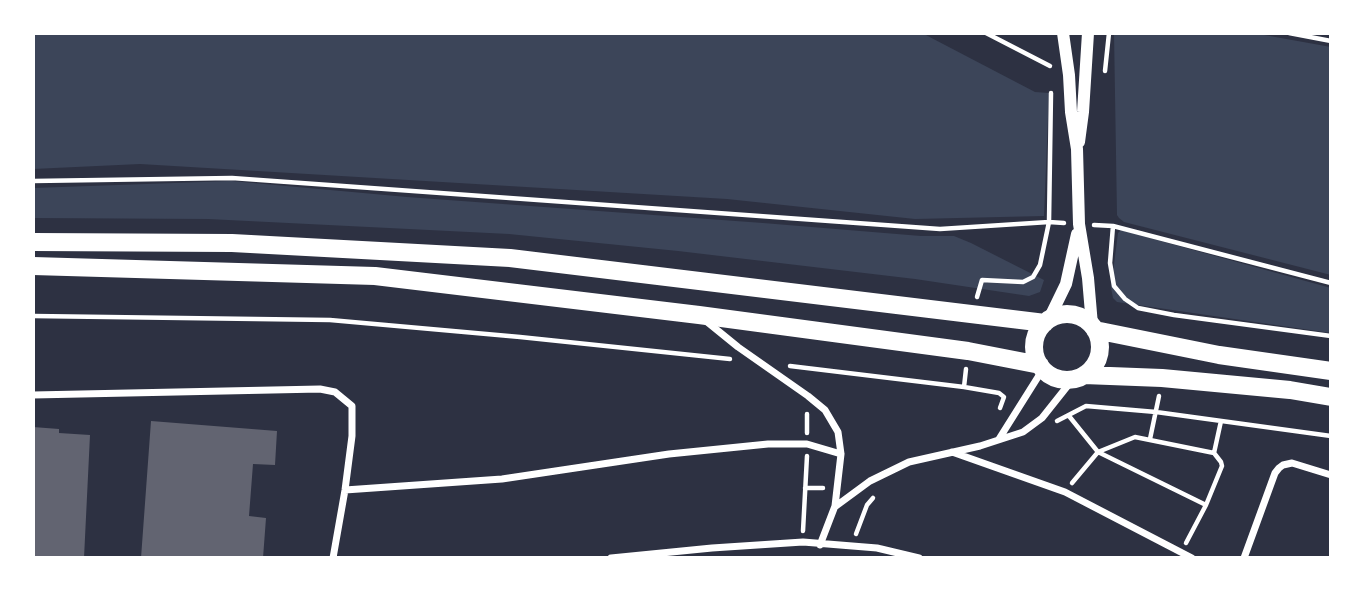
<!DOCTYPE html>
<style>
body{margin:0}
#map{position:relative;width:1364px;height:591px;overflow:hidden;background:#2d3142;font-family:Lora,serif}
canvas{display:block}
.frame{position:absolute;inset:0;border:35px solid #fff;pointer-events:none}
</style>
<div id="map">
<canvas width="1364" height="591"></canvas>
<div class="frame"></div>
</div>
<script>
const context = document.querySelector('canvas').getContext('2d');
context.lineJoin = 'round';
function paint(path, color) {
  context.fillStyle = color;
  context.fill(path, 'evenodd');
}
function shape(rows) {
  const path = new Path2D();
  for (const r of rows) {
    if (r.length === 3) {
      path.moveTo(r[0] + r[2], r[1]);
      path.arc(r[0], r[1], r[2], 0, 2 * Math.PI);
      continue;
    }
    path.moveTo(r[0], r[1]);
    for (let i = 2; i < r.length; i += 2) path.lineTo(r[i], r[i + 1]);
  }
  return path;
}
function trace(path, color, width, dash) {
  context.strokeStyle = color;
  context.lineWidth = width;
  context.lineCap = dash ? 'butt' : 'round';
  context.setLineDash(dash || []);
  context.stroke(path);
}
paint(shape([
 [33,33,922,33,1035,92,1049,93,1044,216,915,219,727,199,140,164,33,169],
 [1114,33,1253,33,1331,47,1331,275,1124,222,1119,218,1117,215],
 [231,181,407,197,763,223,921,236,954,236,971,243,1044,280,1040,292,1029,296,915,279,678,251,509,234,208,219,33,218,33,188],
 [1121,230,1331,288,1331,333,1117,302,1113,298,1111,288,1118,233]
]), '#3c4559');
paint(shape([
 [151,421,277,431,275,465,253,464,249,516,266,518,263,558,141,558],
 [33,427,59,429,59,433,90,435,84,558,33,558]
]), '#626471');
trace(shape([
 [986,33,1050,66],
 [1289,33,1331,41],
 [1105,71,1109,33],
 [33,181,232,178,940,229,1049,222,1064,223],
 [1094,225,1113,226,1331,283],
 [1113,226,1110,263,1114,286,1125,299,1138,308,1174,315,1331,336],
 [977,297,982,280,1023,282,1033,277,1040,265,1049,222,1051,93],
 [33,316,330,320,520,337,730,359],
 [790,366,964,387,999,393,1004,397,1000,408],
 [964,387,966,369],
 [807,414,807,433],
 [1069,416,1098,452,1072,483],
 [1057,421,1086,406,1156,412,1331,436],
 [1150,439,1159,396],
 [1214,453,1221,421],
 [805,488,823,488],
 [803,531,807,456],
 [856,534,867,505,873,498],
 [1186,543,1206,505,1222,466,1221,462,1214,453,1135,437,1098,452,1206,505]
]), '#fff', 4.5);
trace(shape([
 [706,321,738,347,808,396,825,410,838,432,841,454,835,506,820,545],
 [33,395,320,389,335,392,352,406,352,436,345,490,333,558],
 [999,439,1043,369],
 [952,452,1065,492,1192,558],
 [345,490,502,479,669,454,768,444,807,444,841,454],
 [836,506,870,481,909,462,980,446,1023,432,1042,418,1073,379],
 [611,558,712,548,803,542,877,548,919,558],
 [1244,558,1275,473,1279,468,1283,465,1292,463,1331,475]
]), '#fff', 7);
trace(shape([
 [1063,33,1069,75,1071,112,1077,149,1079,224,1088,278,1092,325],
 [1079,142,1083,112,1088,33],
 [1049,319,1066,284,1077,234]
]), '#fff', 12);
trace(shape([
 [33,242,232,243,510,258,1045,323],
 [33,266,375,276,699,315,968,351,1040,365],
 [1067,347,33],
 [1095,330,1219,355,1331,371],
 [1084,375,1162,378,1290,390,1331,397]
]), '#fff', 18);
</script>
